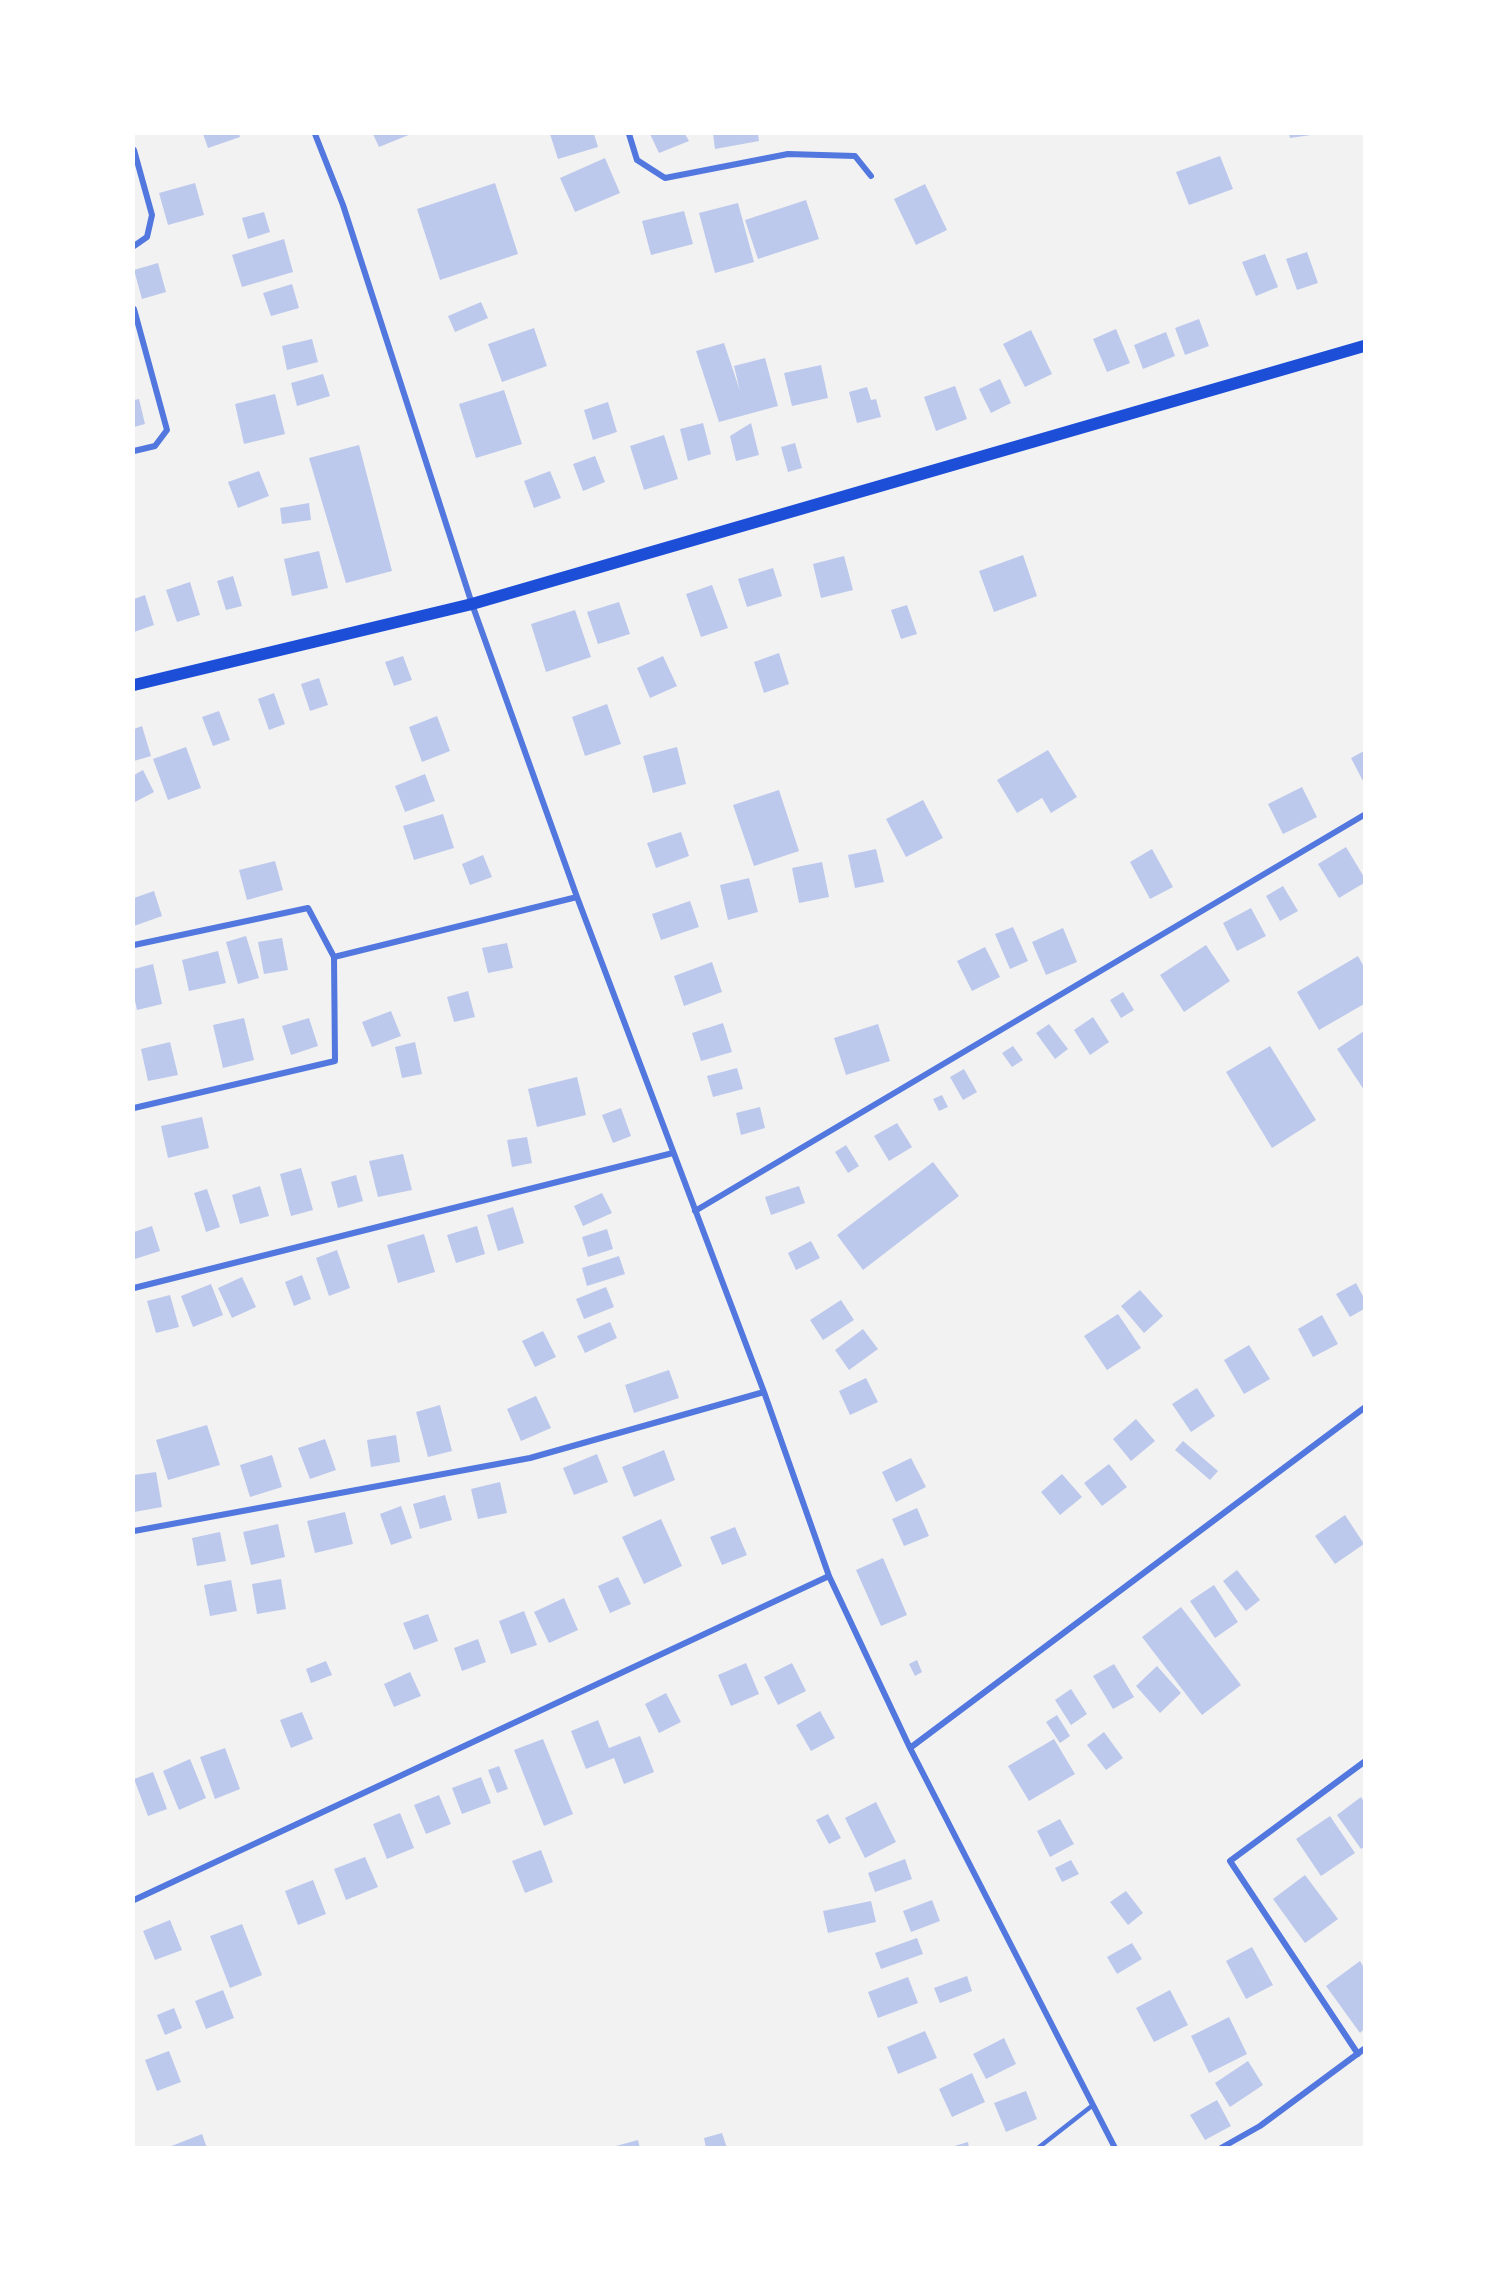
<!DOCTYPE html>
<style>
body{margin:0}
#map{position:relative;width:1498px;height:2281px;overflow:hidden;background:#f2f2f2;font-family:Raleway,sans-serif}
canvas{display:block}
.frame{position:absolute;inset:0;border:135px solid #fff;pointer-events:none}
</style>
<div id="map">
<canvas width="1498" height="2281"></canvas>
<div class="frame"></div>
</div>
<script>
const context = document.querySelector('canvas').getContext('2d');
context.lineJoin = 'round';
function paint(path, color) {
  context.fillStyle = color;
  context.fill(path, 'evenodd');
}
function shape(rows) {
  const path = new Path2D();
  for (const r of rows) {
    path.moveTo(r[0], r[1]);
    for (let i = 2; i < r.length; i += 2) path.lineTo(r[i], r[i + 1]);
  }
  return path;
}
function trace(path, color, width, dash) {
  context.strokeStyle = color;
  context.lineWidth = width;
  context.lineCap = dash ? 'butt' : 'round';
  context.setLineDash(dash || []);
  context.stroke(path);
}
paint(shape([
 [203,134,239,134,240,137,208,148],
 [373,134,411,134,379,147],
 [550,134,594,134,598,147,558,159],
 [650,134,685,134,689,141,659,153],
 [713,134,758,134,759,141,715,149],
 [1289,134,1310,134,1311,135,1290,138],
 [1220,156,1233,189,1189,205,1176,172],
 [605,158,620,193,575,212,560,178],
 [195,183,204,215,168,225,159,193],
 [495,183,518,254,440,280,417,209],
 [925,184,947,230,916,245,894,199],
 [806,200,819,239,758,259,745,220],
 [738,203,754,262,715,273,699,213],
 [684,211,693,244,651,255,642,221],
 [264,212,270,232,248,239,242,218],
 [284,239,293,272,242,287,232,255],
 [1307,252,1318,283,1297,290,1286,259],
 [1265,254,1278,287,1256,296,1242,262],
 [158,263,166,292,142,299,134,270],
 [292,284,299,308,271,316,263,293],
 [481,302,488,318,455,332,448,316],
 [1199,319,1209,346,1185,355,1175,328],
 [534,328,547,366,502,382,488,344],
 [1116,329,1130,363,1107,372,1093,339],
 [1031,330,1052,374,1025,387,1003,344],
 [1166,332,1175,356,1143,369,1134,345],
 [312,339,318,362,287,370,282,346],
 [724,343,740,391,734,366,765,358,778,406,719,422,696,351],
 [821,365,828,398,792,406,784,373],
 [323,374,330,396,297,406,291,383],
 [1000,379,1011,403,991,413,979,389],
 [955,386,967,419,936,431,924,397],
 [867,387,871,400,876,399,881,417,857,423,849,392],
 [504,390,522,444,476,458,459,404],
 [275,394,285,434,244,444,235,404],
 [139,399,145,424,134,427,134,400],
 [608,402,617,432,593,440,584,410],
 [703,423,711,454,688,461,680,429],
 [751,423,759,455,736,461,730,436],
 [664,435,678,479,644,490,630,446],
 [795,443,802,468,788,472,781,447],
 [359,445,392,571,346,583,309,458],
 [595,456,605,482,583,491,573,464],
 [259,471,269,496,238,508,228,482],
 [550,471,561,498,534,508,524,481],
 [309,503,311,520,282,524,280,508],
 [319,551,328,588,292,596,284,559],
 [1023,555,1037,596,994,612,979,571],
 [844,556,853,590,821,598,813,564],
 [773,568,782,596,747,607,738,579],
 [233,576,242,606,226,610,217,581],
 [190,582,200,615,177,622,166,590],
 [712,585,728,628,701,637,686,594],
 [145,595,154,625,134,632,134,599],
 [619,602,630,634,598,644,587,612],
 [907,605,917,634,901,639,891,610],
 [575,610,591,657,546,672,531,624],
 [779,653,789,684,764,693,754,662],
 [403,656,412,680,394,686,385,662],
 [663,656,677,686,650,698,637,668],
 [319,678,328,705,310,711,301,684],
 [274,693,285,724,269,730,258,699],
 [607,704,621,744,585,756,572,717],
 [219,711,230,740,213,746,202,717],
 [437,716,450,751,422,762,409,727],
 [142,726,151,756,134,761,134,729],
 [186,747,201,788,168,800,153,759],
 [677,747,686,784,653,793,643,756],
 [1048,750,1077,797,1051,813,1042,798,1017,813,997,780],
 [1364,751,1364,783,1351,758],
 [143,770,154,792,135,802,134,775],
 [425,774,435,801,405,812,395,786],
 [1302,787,1317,817,1283,834,1268,804],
 [779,790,799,851,754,866,733,805],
 [923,800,943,838,906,857,886,819],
 [443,814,454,848,414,860,403,826],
 [681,832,689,856,656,868,647,843],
 [1346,847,1364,877,1364,883,1339,898,1318,864],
 [876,849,884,882,855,888,848,855],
 [1152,849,1173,887,1150,899,1130,862],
 [483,855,492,877,470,885,462,864],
 [275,861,283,890,247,900,239,870],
 [822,862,829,897,799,903,792,868],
 [749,878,758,912,728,920,720,885],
 [1283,886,1298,911,1280,921,1266,896],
 [154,891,162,916,134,926,134,898],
 [690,901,699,927,661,940,652,914],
 [1251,908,1266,936,1237,951,1223,923],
 [1013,927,1028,961,1010,969,995,934],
 [1063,928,1077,962,1046,975,1032,942],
 [246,936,259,978,238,984,226,942],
 [282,938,288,970,264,974,258,942],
 [507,943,513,968,488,973,482,948],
 [1206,945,1230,981,1184,1012,1160,975],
 [985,947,1000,977,972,991,957,961],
 [218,951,226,983,189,991,182,960],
 [1358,956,1364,967,1364,1004,1319,1030,1297,992],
 [712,962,722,992,684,1006,674,976],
 [153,964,162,1004,137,1010,134,996,134,969],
 [468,991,475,1017,454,1022,447,997],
 [1123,992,1134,1010,1121,1018,1110,1000],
 [391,1011,401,1036,372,1047,362,1022],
 [1093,1017,1109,1042,1090,1055,1074,1030],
 [244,1018,254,1060,223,1068,213,1025],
 [309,1018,318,1046,291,1055,282,1026],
 [723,1023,732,1052,701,1061,692,1033],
 [878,1024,890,1061,846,1075,834,1038],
 [1049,1024,1068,1049,1055,1059,1036,1033],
 [1364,1031,1364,1090,1337,1049],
 [170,1042,178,1075,148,1081,141,1049],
 [415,1042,422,1074,402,1078,395,1047],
 [1013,1046,1023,1060,1012,1067,1002,1053],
 [1270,1046,1316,1120,1272,1148,1226,1072],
 [737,1068,743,1089,713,1097,707,1076],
 [964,1069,977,1092,963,1100,950,1077],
 [577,1077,586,1115,537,1127,528,1089],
 [942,1095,948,1107,939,1111,933,1099],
 [760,1107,765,1128,741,1135,736,1113],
 [621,1108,631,1136,613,1143,602,1115],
 [202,1117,209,1148,168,1158,161,1126],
 [897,1123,912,1147,889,1161,874,1136],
 [527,1137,532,1163,512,1167,507,1140],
 [846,1145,859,1166,848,1173,835,1152],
 [403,1154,412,1190,378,1197,369,1161],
 [933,1162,959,1196,863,1270,837,1235],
 [301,1168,313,1210,291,1216,280,1174],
 [356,1175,363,1201,338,1208,331,1182],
 [260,1186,269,1216,240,1224,232,1195],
 [799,1186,805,1203,771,1215,765,1197],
 [207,1189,220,1227,206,1232,194,1193],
 [602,1193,612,1213,583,1226,574,1206],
 [513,1207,524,1243,498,1251,487,1215],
 [152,1226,160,1251,135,1259,134,1232],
 [477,1226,485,1254,456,1263,447,1235],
 [607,1229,613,1249,588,1257,582,1237],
 [424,1234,435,1272,398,1283,387,1245],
 [811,1241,820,1258,796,1270,788,1253],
 [337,1250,350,1288,329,1296,316,1258],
 [619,1256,625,1274,587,1286,582,1268],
 [302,1275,311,1299,294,1306,285,1282],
 [242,1277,256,1307,232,1318,218,1288],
 [1356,1283,1364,1298,1364,1309,1350,1317,1336,1294],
 [211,1284,223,1315,193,1327,181,1296],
 [606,1287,614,1307,584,1319,576,1299],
 [1140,1290,1163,1316,1144,1333,1121,1306],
 [170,1295,179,1327,156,1333,147,1301],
 [841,1300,854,1320,823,1340,810,1320],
 [1118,1314,1141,1348,1107,1370,1084,1336],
 [1322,1315,1338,1344,1313,1357,1298,1329],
 [610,1322,617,1338,585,1353,577,1336],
 [863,1329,878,1349,849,1370,835,1350],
 [543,1331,556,1357,535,1367,522,1341],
 [1249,1345,1270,1379,1244,1394,1224,1360],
 [669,1370,679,1398,634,1413,625,1385],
 [866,1378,878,1402,850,1415,839,1391],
 [1197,1388,1215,1416,1191,1432,1172,1404],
 [536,1396,551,1428,521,1441,507,1409],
 [440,1405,452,1451,428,1457,416,1412],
 [1136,1419,1155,1441,1131,1461,1113,1439],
 [207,1425,220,1465,168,1480,156,1440],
 [396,1435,400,1462,371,1467,367,1440],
 [325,1439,336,1470,310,1479,298,1448],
 [1183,1441,1218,1471,1210,1480,1175,1450],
 [664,1450,675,1480,634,1497,622,1467],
 [597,1454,608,1482,574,1495,563,1468],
 [272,1455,282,1487,250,1497,240,1465],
 [911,1458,926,1487,896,1502,882,1472],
 [1109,1464,1127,1487,1102,1506,1084,1483],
 [156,1472,162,1507,134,1512,134,1475],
 [1062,1474,1082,1497,1060,1515,1041,1492],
 [500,1482,507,1513,478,1519,471,1489],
 [445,1495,452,1520,420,1529,413,1504],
 [401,1506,412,1538,391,1545,380,1514],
 [917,1508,929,1536,904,1546,892,1519],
 [345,1512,353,1544,315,1553,307,1521],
 [1345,1515,1364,1544,1335,1564,1315,1536],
 [661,1519,682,1566,644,1584,622,1537],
 [278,1524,285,1557,251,1565,243,1532],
 [735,1527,747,1555,722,1565,710,1537],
 [220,1532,226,1561,197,1566,192,1538],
 [883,1558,907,1615,881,1626,856,1570],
 [1237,1570,1260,1600,1246,1611,1223,1581],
 [618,1577,631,1604,610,1613,598,1586],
 [281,1579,286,1609,257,1614,252,1584],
 [231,1580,237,1611,210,1616,204,1585],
 [1214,1585,1238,1622,1215,1638,1190,1601],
 [564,1598,578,1630,549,1643,534,1612],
 [1181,1607,1241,1685,1202,1715,1142,1637],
 [524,1611,537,1645,511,1654,499,1621],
 [428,1614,438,1641,414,1650,403,1623],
 [478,1639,486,1662,462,1671,454,1648],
 [917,1660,922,1672,915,1676,909,1664],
 [326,1661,332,1675,311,1683,306,1669],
 [746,1663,759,1694,731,1706,718,1675],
 [792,1663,806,1691,778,1705,764,1677],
 [1114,1664,1134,1697,1113,1709,1093,1676],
 [1157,1666,1181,1693,1160,1713,1136,1686],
 [410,1672,421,1696,394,1707,384,1684],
 [1071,1689,1087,1714,1071,1725,1055,1700],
 [666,1693,681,1722,659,1733,645,1704],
 [820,1711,835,1738,811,1751,796,1725],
 [302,1712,313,1739,291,1748,280,1720],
 [1057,1715,1070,1736,1060,1743,1046,1722],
 [598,1720,609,1748,640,1736,654,1772,624,1784,614,1758,586,1769,571,1731],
 [1104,1732,1123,1758,1106,1770,1087,1745],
 [543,1739,573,1814,544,1826,514,1750],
 [1054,1739,1075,1774,1029,1801,1008,1766],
 [225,1748,240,1789,215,1799,200,1757],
 [190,1759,206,1798,179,1810,163,1771],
 [499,1766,508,1789,497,1793,488,1770],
 [153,1772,167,1809,148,1816,134,1779],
 [481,1777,491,1803,462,1814,452,1788],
 [439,1795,451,1824,426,1834,414,1805],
 [1361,1797,1364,1802,1364,1847,1361,1849,1337,1815],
 [876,1802,896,1842,865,1858,845,1818],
 [400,1813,414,1848,387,1859,373,1824],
 [828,1814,841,1838,829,1844,816,1820],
 [1330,1816,1355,1853,1321,1876,1296,1839],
 [1060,1819,1074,1844,1050,1857,1037,1831],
 [541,1850,553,1882,525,1893,512,1861],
 [365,1857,378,1887,346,1900,334,1869],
 [905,1859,912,1879,875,1892,868,1873],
 [1071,1860,1079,1874,1062,1882,1055,1868],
 [1305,1875,1338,1919,1305,1943,1273,1899],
 [313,1880,326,1914,298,1925,285,1891],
 [1126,1891,1143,1913,1128,1925,1110,1902],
 [932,1900,940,1921,911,1932,903,1911],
 [871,1901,876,1922,828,1933,823,1911],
 [170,1920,182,1950,155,1960,143,1931],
 [242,1924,262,1975,230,1988,210,1936],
 [917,1938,923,1954,881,1969,875,1953],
 [1132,1943,1142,1959,1117,1974,1107,1957],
 [1252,1947,1273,1985,1246,1999,1226,1961],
 [1360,1961,1364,1968,1364,2029,1360,2033,1326,1986],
 [967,1976,972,1991,940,2003,934,1988],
 [908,1977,918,2003,878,2018,868,1992],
 [223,1990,234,2018,206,2029,195,2001],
 [1170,1990,1188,2025,1154,2042,1136,2008],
 [174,2008,182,2028,165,2035,157,2015],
 [1229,2017,1247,2054,1209,2073,1191,2036],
 [925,2031,937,2058,898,2074,887,2047],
 [1004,2038,1016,2064,986,2079,973,2054],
 [169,2051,181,2082,157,2091,145,2060],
 [1248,2061,1263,2085,1230,2107,1215,2083],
 [972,2073,985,2102,952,2117,939,2089],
 [1026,2091,1037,2119,1006,2132,994,2103],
 [1217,2100,1231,2126,1205,2140,1190,2115],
 [722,2133,727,2148,706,2148,704,2138],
 [202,2134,207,2148,169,2148,169,2147],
 [638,2140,640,2148,616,2148,616,2146],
 [968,2142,969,2148,951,2148,951,2147]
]), '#bdc9ec');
trace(shape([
 [1038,2148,1093,2105]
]), '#5277de', 4.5);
trace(shape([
 [315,134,343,205,472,604,577,897,764,1392,829,1576,910,1748,1115,2148],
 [629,134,637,160,665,178,788,154,855,156,871,176],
 [134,150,152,215,147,237,134,246],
 [134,309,167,430,155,446,134,451],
 [134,945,308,908,334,957,577,897],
 [134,1108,335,1061,334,957],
 [695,1211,1364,815],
 [134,1288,673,1153],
 [134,1531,530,1458,764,1392],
 [910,1748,1364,1408],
 [134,1900,829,1576],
 [1358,2054,1230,1861,1364,1762],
 [1221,2148,1260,2126,1364,2049]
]), '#5277de', 6);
trace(shape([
 [134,685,472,604,1364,346]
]), '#1d4ed8', 12);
</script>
